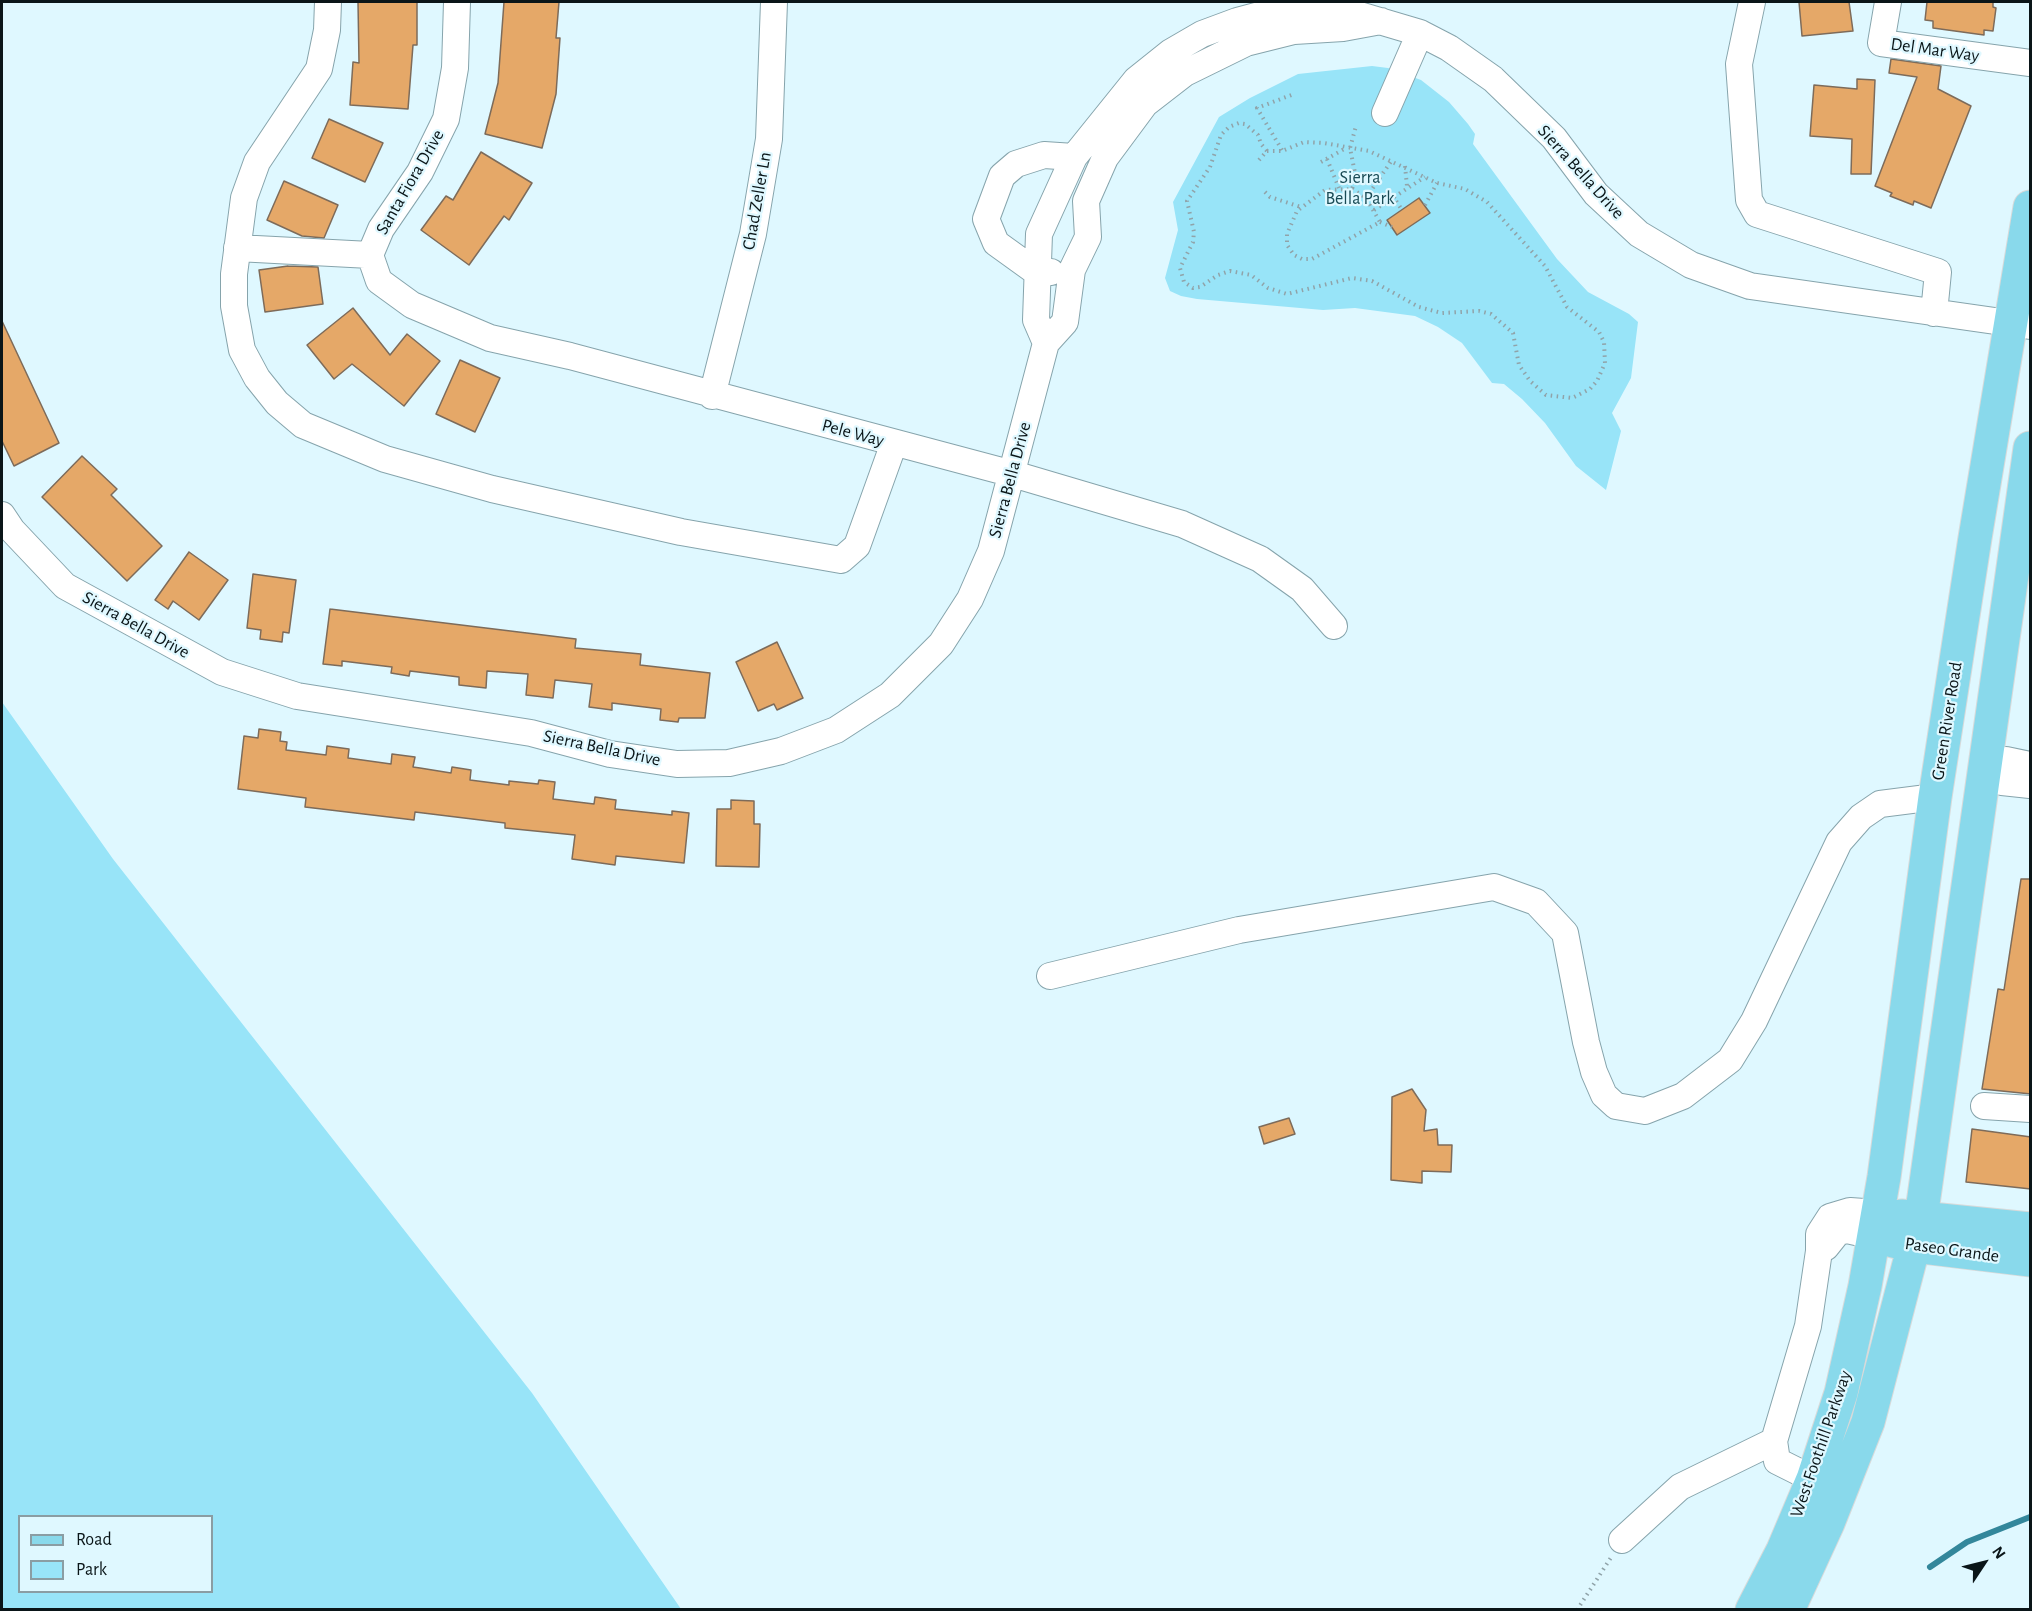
<!DOCTYPE html>
<style>
body{margin:0}
#map{position:relative;width:2032px;height:1611px;overflow:hidden;background:#dff8ff;font-family:"Alegreya Sans",sans-serif}
canvas{display:block}
.frame{position:absolute;inset:0;border:3px solid #0a1518;pointer-events:none}
.legend{position:absolute;left:18px;top:1515px;width:195px;height:78px;box-sizing:border-box;background:#dff8ff;border:2px solid #8a9da3;margin:0;padding:8px 10px;list-style:none;font-size:18px;color:#0a1518}
.legend li{display:flex;align-items:center;gap:12px;height:30px}
.legend b{width:30px;border:2px solid #8a9da3}
.north{position:absolute;left:1954px;top:1533px;width:60px;height:60px;-webkit-text-stroke:4px #dff8ff;paint-order:stroke;rotate:55deg;font-size:16px;font-weight:700;line-height:24px;text-align:center;color:#0a1518}
.north::after{content:'';display:block;margin:auto;width:21px;height:27px;background:#0a1518;clip-path:polygon(50% 0,100% 100%,50% 72%,0 100%)}
</style>
<div id="map">
<canvas width="2032" height="1611"></canvas>
<div class="frame"></div>
<ul class="legend">
<li><b style="height:8px;background:#89d9eb"></b>Road</li>
<li><b style="height:16px;background:#98e4f8"></b>Park</li>
</ul>
<div class="north">N</div>
</div>
<script>
const context = document.querySelector('canvas').getContext('2d');
context.lineJoin = 'round';
function paint(path, color) {
  context.fillStyle = color;
  context.fill(path, 'evenodd');
}
function shape(rows) {
  const path = new Path2D();
  for (const r of rows) {
    path.moveTo(r[0], r[1]);
    for (let i = 2; i < r.length; i += 2) path.lineTo(r[i], r[i + 1]);
  }
  return path;
}
function trace(path, color, width, dash) {
  context.strokeStyle = color;
  context.lineWidth = width;
  context.lineCap = dash ? 'butt' : 'round';
  context.setLineDash(dash || []);
  context.stroke(path);
}
function drawText(font, color, halo, rows, align = 'center') {
  context.font = font + ' "Alegreya Sans",sans-serif';
  context.lineWidth = 4.5;
  context.setLineDash([]);
  context.textBaseline = 'middle';
  context.strokeStyle = halo;
  context.fillStyle = color;
  for (const [text, x, y, turn = 0] of rows) {
    context.save();
    context.translate(x, y);
    context.rotate((+turn || 0) * Math.PI / 180);
    context.textAlign = isNaN(turn) ? turn : align;
    if (halo) context.strokeText(text, 0, 0);
    context.fillText(text, 0, 0);
    context.restore();
  }
}
paint(shape([
 [1372,66,1388,68,1421,80,1449,102,1468,124,1475,134,1473,144,1557,259,1588,292,1629,314,1638,322,1631,378,1612,413,1621,431,1606,490,1576,466,1545,423,1522,399,1504,384,1492,383,1462,343,1438,327,1415,316,1355,308,1323,310,1197,299,1181,296,1170,291,1165,278,1178,230,1173,202,1219,117,1250,98,1298,74],
 [2,702,113,859,532,1393,681,1609,2,1609],
 [212,1516,212,1592,20,1592,20,1516]
]), '#98e4f8');
trace(shape([
 [1930,1567,1967,1542,2030,1517]
]), '#33879b', 6);
const building = shape([
 [358,2,417,2,417,45,413,45,408,109,350,105,353,62,359,63,358,2],
 [504,2,559,2,556,38,560,38,556,94,542,148,485,134,498,83,504,2],
 [1799,2,1849,2,1853,31,1802,36,1799,2],
 [1927,2,1993,2,1993,7,1996,8,1993,31,1984,30,1984,35,1933,28,1933,21,1925,20,1927,2],
 [1891,59,1941,66,1938,89,1971,106,1931,208,1914,201,1913,205,1890,196,1892,193,1875,186,1917,77,1889,73,1891,59],
 [1857,79,1875,80,1871,174,1851,174,1852,139,1810,136,1814,85,1857,89,1857,79],
 [329,119,383,143,365,182,312,158,329,119],
 [481,152,532,183,509,220,504,216,469,265,421,230,446,196,453,200,481,152],
 [284,181,338,205,324,238,302,236,267,220,284,181],
 [1419,198,1430,213,1397,235,1387,220,1419,198],
 [288,266,318,267,323,304,265,312,259,270,288,266],
 [353,308,390,355,407,334,440,361,404,406,352,364,334,379,307,345,353,308],
 [2,321,59,443,14,466,2,441,2,321],
 [460,360,500,378,475,432,436,414,460,360],
 [82,456,117,489,111,495,162,546,127,581,42,497,82,456],
 [189,552,228,580,199,620,173,601,168,609,155,600,189,552],
 [253,574,296,580,289,633,283,632,282,642,260,639,261,630,247,628,253,574],
 [330,609,576,639,575,648,641,654,640,665,710,673,705,718,679,718,678,722,660,720,661,709,612,703,612,710,589,707,592,684,555,680,553,698,526,695,528,674,487,671,486,688,459,685,459,677,410,671,409,676,391,673,392,667,342,661,342,666,323,664,330,609],
 [777,642,803,698,777,710,774,704,758,711,736,662,777,642],
 [259,729,281,732,280,741,287,742,286,750,326,755,327,746,349,749,348,758,391,764,392,754,415,757,413,767,420,768,451,773,452,767,471,770,470,780,509,785,509,781,538,784,539,780,555,782,553,799,594,804,595,797,616,800,615,809,672,815,672,811,689,813,684,863,616,856,615,865,572,859,575,835,505,828,505,823,415,812,414,820,305,807,306,798,238,789,244,736,258,738,259,729],
 [731,800,754,801,754,824,760,824,759,867,716,866,717,809,731,809,731,800],
 [2021,879,2031,879,2031,1094,1982,1089,1998,989,2004,990,2021,879],
 [1412,1089,1426,1110,1424,1131,1437,1129,1438,1145,1452,1145,1451,1172,1422,1171,1422,1183,1391,1180,1392,1097,1412,1089],
 [1289,1118,1295,1134,1264,1144,1259,1127,1289,1118],
 [1972,1129,2031,1137,2031,1189,1966,1182,1972,1129]
]);
paint(building, '#e5a868');
trace(building, '#7d6b5a', 1.5);
const minor = shape([
 [328,2,327,30,319,69,257,162,244,198,234,274,234,306,242,350,257,378,277,403,303,425,385,459,492,489,681,532,841,560,857,546,894,443],
 [1752,2,1739,64,1749,200,1757,214,1938,272,1934,313],
 [1888,2,1881,43,2030,63],
 [1385,113,1420,33],
 [237,248,370,255],
 [370,255,379,281,412,305,490,338,570,356,1013,474,1182,524,1260,559,1302,589,1334,626],
 [370,255,381,229,420,172,446,119,455,68,457,2],
 [1051,272,1039,274,996,243,986,219,1002,176,1016,164,1044,155,1074,157],
 [1046,343,1036,320,1039,234,1074,157,1136,80,1171,52,1202,34,1237,21,1282,9,1329,6,1420,33,1449,48,1493,79,1554,138,1596,194,1639,234,1691,265,1750,286,2030,326],
 [712,396,753,234,769,139,774,2],
 [2,515,12,530,65,586,222,672,297,696,531,733,610,754,677,764,729,763,781,751,836,730,890,695,941,644,970,599,991,551,1046,343,1065,322,1072,270,1088,237,1086,201,1105,158,1145,104,1185,73,1246,43,1294,31,1343,28,1381,21],
 [1985,768,1991,769,2002,782,2030,785],
 [1991,769,2006,760,2030,765],
 [1050,976,1239,930,1494,887,1536,902,1565,933,1586,1042,1594,1072,1604,1095,1616,1106,1645,1111,1683,1096,1730,1060,1754,1021,1839,842,1861,817,1880,804,1935,797],
 [1984,1106,2030,1109],
 [1874,1236,1847,1230,1838,1232,1826,1247,1819,1251,1819,1234,1830,1217,1850,1211,1878,1213],
 [1774,1441,1808,1326,1819,1251],
 [1622,1540,1680,1487,1774,1441,1777,1461,1813,1479]
]);
const major = shape([
 [1901,1216,2030,1229],
 [1893,1241,1914,1246,2030,1260],
 [1752,1610,1783,1550,1813,1479,1841,1393,1865,1286,1884,1177,1935,797,1975,538,2030,207],
 [1788,1610,1828,1523,1868,1422,1921,1218,2030,448]
]);
trace(minor, '#86a4ac', 28);
trace(major, '#d8dada', 35);
trace(shape([
 [1282,150,1257,108,1294,94],
 [1327,159,1339,188],
 [1259,160,1267,151,1282,151,1304,142,1324,143,1369,151,1437,183,1465,189,1487,202,1545,266,1567,307,1599,332,1604,342,1605,363,1597,381,1590,389,1572,398,1546,395,1530,381,1519,365,1513,333,1491,314,1479,311,1442,313,1419,307,1372,281,1352,278,1287,294,1268,288,1251,275,1230,271,1218,275,1200,287,1193,288,1184,282,1180,268,1193,242,1194,232,1187,201,1210,167,1221,135,1229,127,1239,123,1245,124,1258,135,1261,144,1267,151],
 [1321,162,1346,148],
 [1405,166,1407,186],
 [1352,189,1366,198,1380,222,1312,259,1302,259,1294,255,1287,245,1287,234,1297,211,1325,190,1352,189,1356,178,1350,148,1356,126],
 [1265,192,1270,197,1301,207],
 [1393,196,1402,210],
 [1366,198,1392,160],
 [1425,205,1437,183],
 [1374,210,1425,177],
 [1380,222,1392,227],
 [1577,1610,1612,1556]
]), '#90a3a9', 4, [1.5, 4.5]);
trace(minor, '#fff', 26);
trace(major, '#89d9eb', 33);
drawText('18px', '#0a1518', '#dff8ff', [
 ["Del Mar Way",1935,50,8],
 ["Sierra Bella Drive",1581,172,48],
 ["Santa Fiora Drive",410,182,-60],
 ["Chad Zeller Ln",757,201,-80],
 ["Pele Way",853,433,15],
 ["Sierra Bella Drive",1010,480,-75],
 ["Sierra Bella Drive",136,625,29],
 ["Green River Road",1947,721,-81],
 ["Sierra Bella Drive",602,748,12],
 ["Paseo Grande",1952,1250,8],
 ["West Foothill Parkway",1821,1444,-71]
]);
drawText('18px', '#184a55', '#dff8ff', [
 ["Sierra",1360,178],
 ["Bella Park",1360,199]
]);
</script>
